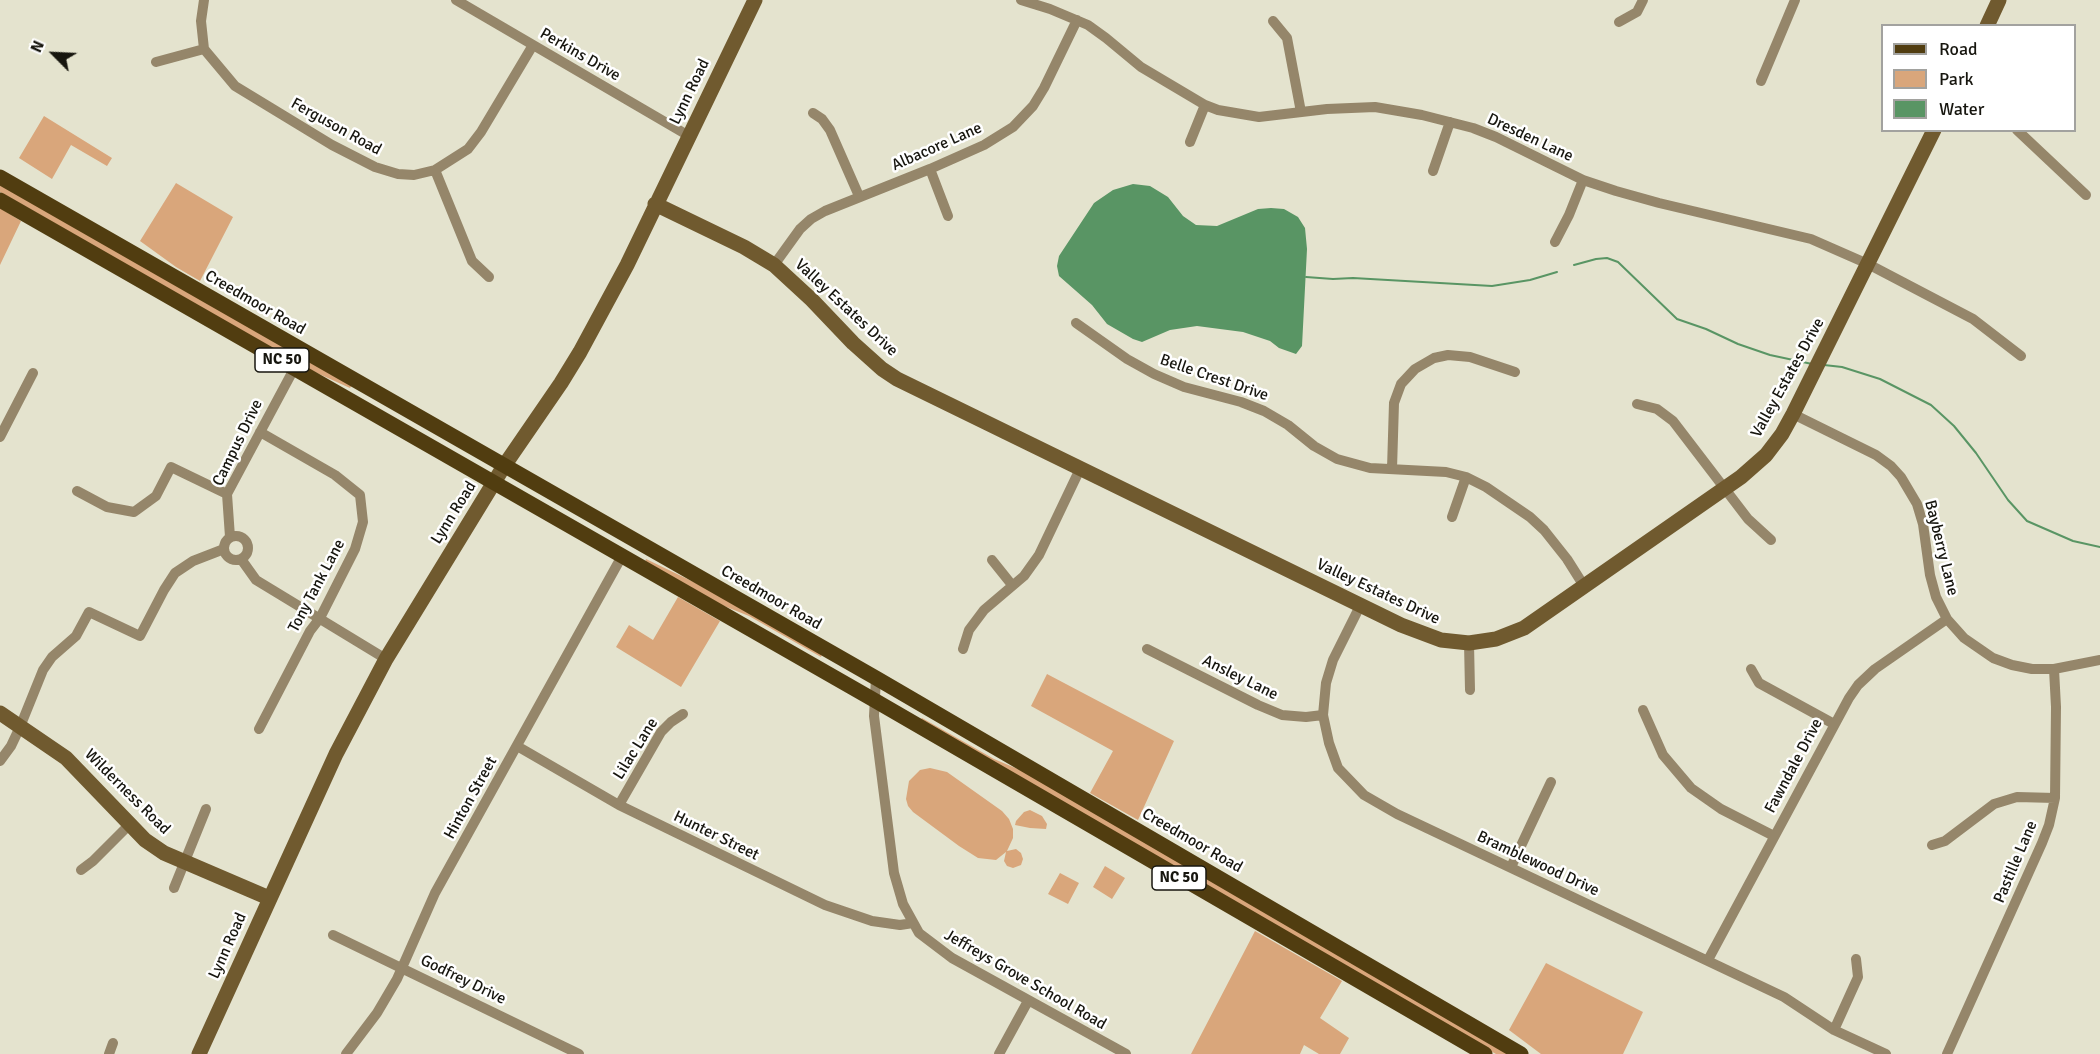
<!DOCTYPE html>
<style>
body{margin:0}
#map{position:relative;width:2100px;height:1054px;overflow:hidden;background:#e4e3ce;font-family:Signika,sans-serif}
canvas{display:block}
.legend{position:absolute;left:1881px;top:24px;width:195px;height:108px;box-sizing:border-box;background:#fff;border:2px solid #a2a29f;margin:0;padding:8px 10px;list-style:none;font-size:18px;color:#17160f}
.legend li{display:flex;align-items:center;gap:12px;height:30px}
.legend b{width:30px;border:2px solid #a2a29f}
.north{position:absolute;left:24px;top:24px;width:60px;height:60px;-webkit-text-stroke:4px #fff;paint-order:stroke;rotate:294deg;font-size:16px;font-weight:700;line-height:24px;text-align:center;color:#17160f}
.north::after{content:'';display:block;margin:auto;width:21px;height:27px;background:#17160f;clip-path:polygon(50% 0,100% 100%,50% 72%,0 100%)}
</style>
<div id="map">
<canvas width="2100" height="1054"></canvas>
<ul class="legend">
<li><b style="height:8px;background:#513d10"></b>Road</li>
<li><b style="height:16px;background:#d9a67b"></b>Park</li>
<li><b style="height:16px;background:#599564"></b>Water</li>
</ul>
<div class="north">N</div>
</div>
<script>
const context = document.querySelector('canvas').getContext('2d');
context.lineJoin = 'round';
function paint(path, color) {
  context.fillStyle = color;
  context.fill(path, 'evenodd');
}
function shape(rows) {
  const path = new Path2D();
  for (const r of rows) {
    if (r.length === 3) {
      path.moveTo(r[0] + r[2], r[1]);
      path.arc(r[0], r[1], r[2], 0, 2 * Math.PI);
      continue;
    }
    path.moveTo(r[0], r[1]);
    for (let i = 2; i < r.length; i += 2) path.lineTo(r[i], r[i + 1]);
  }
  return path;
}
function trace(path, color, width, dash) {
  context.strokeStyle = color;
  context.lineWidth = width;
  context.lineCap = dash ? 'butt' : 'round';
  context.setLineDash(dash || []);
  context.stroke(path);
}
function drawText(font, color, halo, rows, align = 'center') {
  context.font = font + ' Signika,sans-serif';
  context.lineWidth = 5;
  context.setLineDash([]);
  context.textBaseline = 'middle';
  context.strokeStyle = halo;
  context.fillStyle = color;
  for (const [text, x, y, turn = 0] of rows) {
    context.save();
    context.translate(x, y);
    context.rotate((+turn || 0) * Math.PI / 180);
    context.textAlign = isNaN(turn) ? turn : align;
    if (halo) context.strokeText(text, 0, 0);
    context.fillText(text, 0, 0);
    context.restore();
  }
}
paint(shape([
 [44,116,112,158,107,166,71,145,52,179,19,158],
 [176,183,233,217,200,281,176,267,140,241],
 [0,184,352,385,350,388,308,369,0,192],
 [0,208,21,221,0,265],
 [646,559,704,587,822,654,821,657,749,616,714,602,645,562],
 [678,597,720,621,681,687,616,647,629,625,653,640],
 [1047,674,1174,741,1138,820,1090,793,1113,751,1031,706],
 [922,718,994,759,1032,775,1512,1054,1496,1054,920,720],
 [930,768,947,772,1002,811,1009,819,1013,829,1013,838,1007,851,1016,849,1021,853,1023,859,1021,865,1013,868,1007,866,1004,861,1006,852,996,860,978,858,959,846,913,812,908,806,906,799,909,781,920,770],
 [1030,810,1042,816,1047,824,1046,829,1030,828,1015,825,1016,821,1024,812],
 [1105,866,1125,878,1112,899,1093,887],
 [1060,873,1079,883,1068,904,1048,894],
 [1255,931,1342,981,1320,1018,1349,1038,1340,1054,1319,1054,1304,1045,1300,1054,1191,1054],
 [1546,963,1643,1012,1623,1054,1541,1054,1509,1030]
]), '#d9a67b');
paint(shape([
 [1133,184,1150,186,1168,197,1183,216,1196,225,1217,226,1258,209,1271,208,1284,209,1298,217,1305,228,1307,249,1302,346,1296,354,1279,348,1270,341,1243,332,1197,326,1170,330,1142,342,1133,339,1107,324,1092,305,1059,276,1057,266,1059,256,1094,203,1113,190]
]), '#599564');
trace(shape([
 [1574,265,1596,259,1607,258,1618,262,1677,319,1706,329,1738,344,1770,355,1812,364],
 [1306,277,1333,279,1353,278,1492,286,1530,280,1557,272],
 [1824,365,1842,367,1880,379,1931,405,1954,426,1976,453,2008,500,2027,521,2073,541,2100,547]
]), '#599564', 2);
trace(shape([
 [204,0,201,21,204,49,235,86,332,145,375,167,398,174,414,175,435,170,468,149,481,132,533,45],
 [456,0,689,136],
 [1021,0,1050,9,1088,25,1106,38,1141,67,1205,105,1218,110,1259,117,1327,109,1375,107,1422,115,1473,128,1496,137,1583,180,1616,191,1659,203,1811,239,1868,264,1973,319,2021,356],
 [1273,21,1287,38,1301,112],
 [1619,22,1637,12,1643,0],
 [156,62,204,49],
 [1761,81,1795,0],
 [813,113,822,119,830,130,859,196],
 [2017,130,2086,195],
 [1190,142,1205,105],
 [930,169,948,216],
 [435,170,472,261,489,277],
 [1433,171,1450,122],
 [1555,242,1569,215,1583,180],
 [774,265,800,229,811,219,825,211,930,169,984,145,1013,127,1033,106,1044,88,1077,20],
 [1076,323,1127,359,1154,374,1184,387,1241,402,1264,411,1288,425,1314,446,1337,459,1370,468,1446,472,1466,477,1486,487,1530,517,1544,530,1567,559,1584,586],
 [1637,404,1657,409,1673,421,1748,519,1771,540],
 [1793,414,1876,455,1891,466,1901,477,1917,504,1923,524,1930,575,1936,597,1947,619,1964,638,1993,658,2012,665,2032,669,2054,669,2100,660],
 [0,437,33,373],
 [1392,469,1394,403,1401,384,1415,369,1434,358,1448,355,1470,357,1515,372],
 [77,491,107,507,134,512,156,496,171,467,227,494],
 [1452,517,1466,477],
 [236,548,12],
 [230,537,227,494,295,367],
 [241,559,256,580,386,659],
 [992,560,1012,585],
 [1360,606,1333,660,1326,683,1323,715,1329,743,1338,768,1364,795,1397,814,1784,997,1834,1030,1886,1054],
 [1469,643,1470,690],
 [963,649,969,630,984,610,1024,576,1039,555,1080,469],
 [1147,649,1258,705,1282,715,1306,717,1323,715],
 [1751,669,1759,683,1834,724],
 [876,678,874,716,894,873,903,904,919,933,952,958,1126,1054],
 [1643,710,1663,755,1691,788,1721,809,1774,836],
 [259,729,310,631,320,618,355,549,363,522,360,495,335,475,260,432],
 [517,746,619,805,825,905,872,921,900,925,913,923],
 [0,761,11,746,20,727,43,670,52,657,76,636,89,612,140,636,164,590,175,573,193,561,224,549],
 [619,805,661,732,671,722,683,714],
 [1932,845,1945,841,1994,804,2017,797,2055,798],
 [1511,867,1551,782],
 [81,870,93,861,129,825],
 [174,888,206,809],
 [333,935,579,1054],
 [1708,960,1849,698,1858,685,1875,669,1947,619],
 [1834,1030,1858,977,1856,959],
 [109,1054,113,1043],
 [346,1054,377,1013,397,979,435,893,622,556],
 [999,1054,1028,1001],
 [1947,1054,2042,843,2049,825,2055,798,2056,707,2054,669]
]), '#95866a', 10);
trace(shape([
 [1987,26,1999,0],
 [655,204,744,247,774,265,812,300,853,343,882,369,897,379,1401,625,1441,640,1469,643,1496,639,1524,628,1741,477,1766,455,1782,434,1793,414,1934,130],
 [0,713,66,758,145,840,164,853,269,898],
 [199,1054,336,754,386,659,504,466,561,383,580,352,627,265,755,0]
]), '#705a2f', 15);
trace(shape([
 [0,177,876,678,1521,1054],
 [0,200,874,700,1485,1054]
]), '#513d10', 15);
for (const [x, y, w] of [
 [282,360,54],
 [1179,878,54]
]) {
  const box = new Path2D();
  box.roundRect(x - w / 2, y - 12, w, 24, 4.5);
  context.fillStyle = '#fff';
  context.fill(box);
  trace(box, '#17160f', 1.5);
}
drawText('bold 15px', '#17160f', null, [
 ["NC 50",282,360],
 ["NC 50",1179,878]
]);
drawText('16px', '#17160f', '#fff', [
 ["Perkins Drive",580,55,30],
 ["Lynn Road",690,92,-64],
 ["Ferguson Road",336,127,29],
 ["Dresden Lane",1530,138,25],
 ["Albacore Lane",937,147,-24],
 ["Creedmoor Road",255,303,30],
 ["Valley Estates Drive",846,308,43],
 ["Belle Crest Drive",1214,378,19],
 ["Valley Estates Drive",1788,378,-61],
 ["Campus Drive",238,443,-64],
 ["Lynn Road",454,513,-58],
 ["Bayberry Lane",1941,548,76],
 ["Tony Tank Lane",317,586,-62],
 ["Valley Estates Drive",1378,592,25],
 ["Creedmoor Road",771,598,30],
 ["Ansley Lane",1240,678,26],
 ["Lilac Lane",636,749,-58],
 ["Fawndale Drive",1794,766,-62],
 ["Wilderness Road",127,792,45],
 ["Hinton Street",471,798,-61],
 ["Hunter Street",716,836,26],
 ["Creedmoor Road",1192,841,30],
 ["Pastille Lane",2016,862,-67],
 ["Bramblewood Drive",1538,864,25],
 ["Lynn Road",228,946,-66],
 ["Godfrey Drive",463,980,26],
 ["Jeffreys Grove School Road",1025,980,30]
]);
</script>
